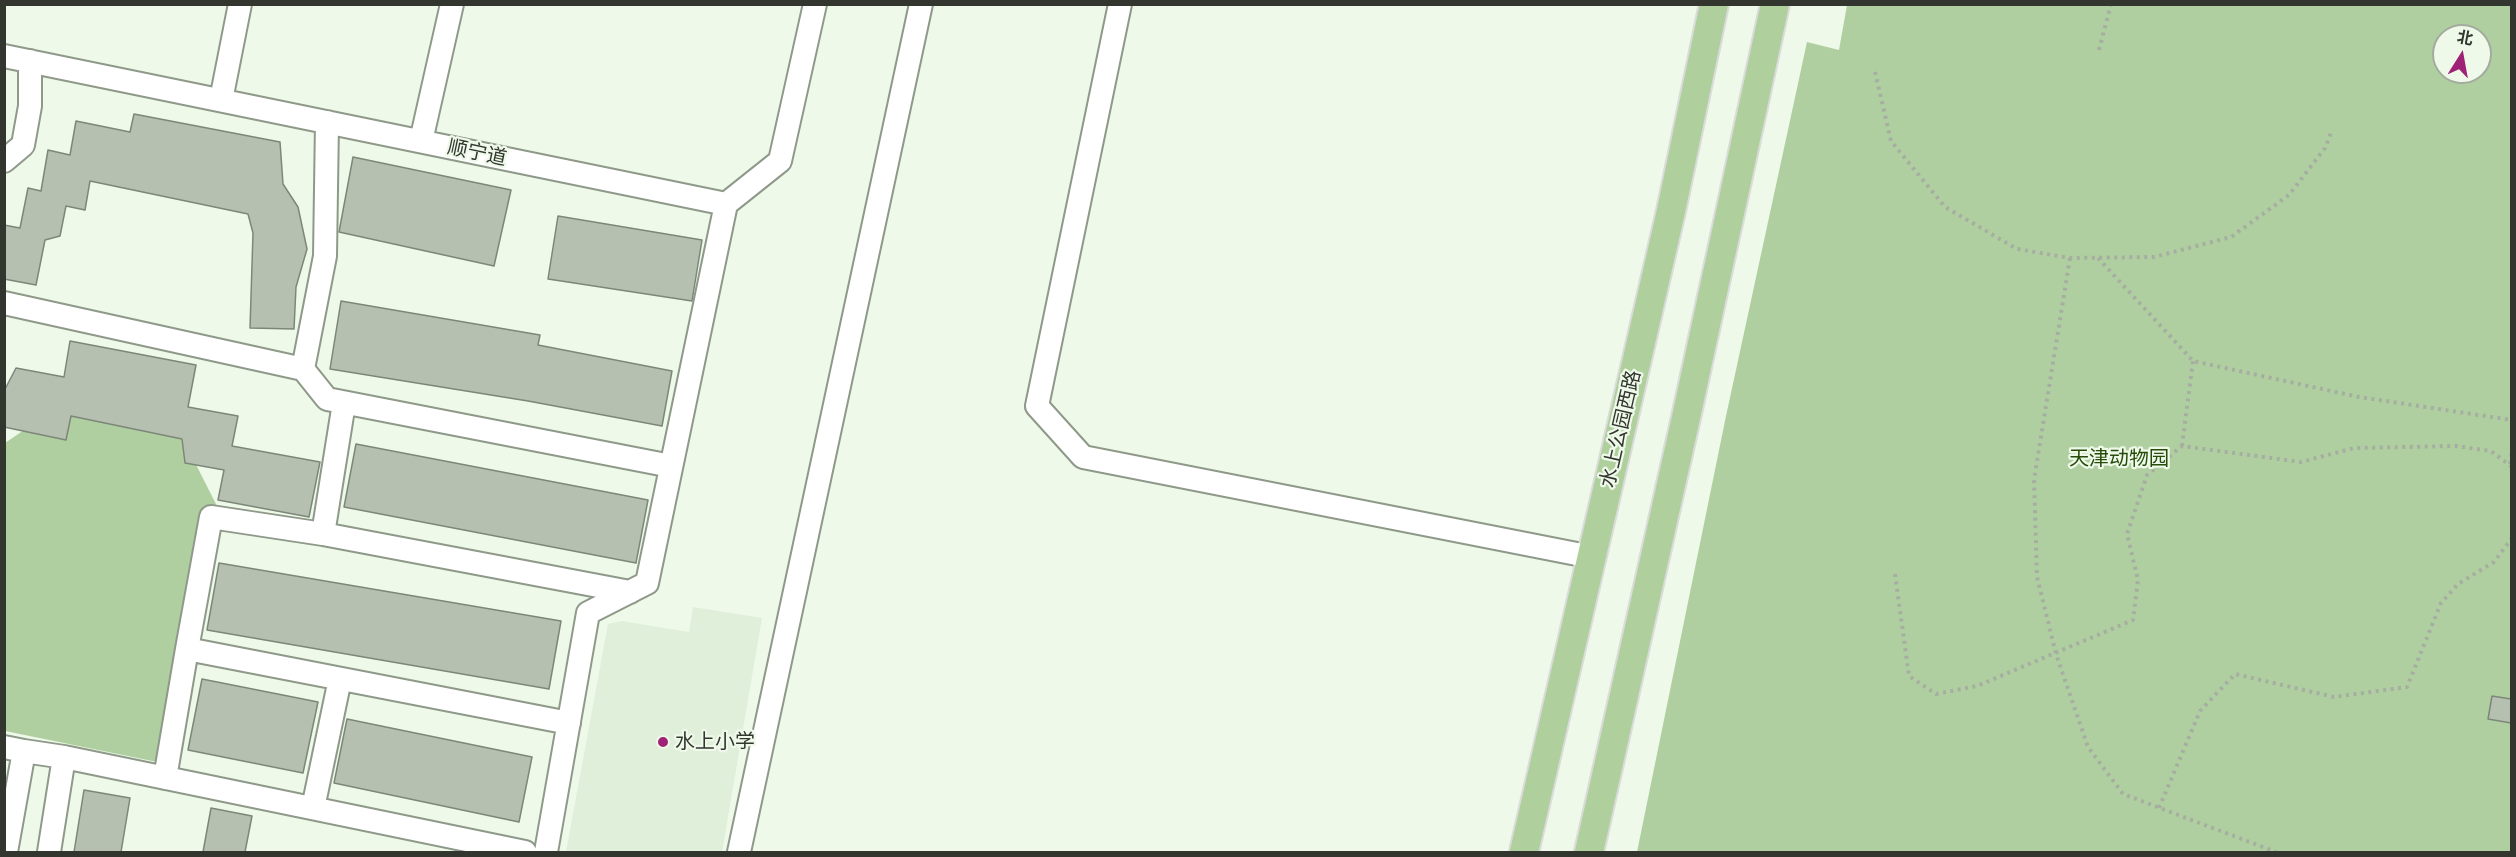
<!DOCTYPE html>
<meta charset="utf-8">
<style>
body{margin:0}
#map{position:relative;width:2516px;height:857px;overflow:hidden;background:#eef9e9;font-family:Raleway,"Noto Sans SC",sans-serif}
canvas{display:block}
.frame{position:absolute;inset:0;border:6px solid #32362f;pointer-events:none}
.north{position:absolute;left:2432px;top:24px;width:60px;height:60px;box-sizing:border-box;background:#eef9e9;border:2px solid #a3ab9f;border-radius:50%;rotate:11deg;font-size:16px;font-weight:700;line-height:24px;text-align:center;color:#32362f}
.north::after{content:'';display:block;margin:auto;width:21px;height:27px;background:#a02276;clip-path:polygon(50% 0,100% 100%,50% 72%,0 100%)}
</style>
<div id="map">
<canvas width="2516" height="857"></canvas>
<div class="frame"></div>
<div class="north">北</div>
</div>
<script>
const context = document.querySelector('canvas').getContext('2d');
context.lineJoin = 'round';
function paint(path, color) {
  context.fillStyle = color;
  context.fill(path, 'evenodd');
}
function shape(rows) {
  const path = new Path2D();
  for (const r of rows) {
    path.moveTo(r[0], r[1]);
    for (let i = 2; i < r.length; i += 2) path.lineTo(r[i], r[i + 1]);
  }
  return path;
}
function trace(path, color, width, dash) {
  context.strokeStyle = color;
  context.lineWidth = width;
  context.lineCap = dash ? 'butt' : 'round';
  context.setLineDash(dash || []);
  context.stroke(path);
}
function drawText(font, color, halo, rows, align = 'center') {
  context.font = font + ' Raleway,"Noto Sans SC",sans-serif';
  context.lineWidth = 4.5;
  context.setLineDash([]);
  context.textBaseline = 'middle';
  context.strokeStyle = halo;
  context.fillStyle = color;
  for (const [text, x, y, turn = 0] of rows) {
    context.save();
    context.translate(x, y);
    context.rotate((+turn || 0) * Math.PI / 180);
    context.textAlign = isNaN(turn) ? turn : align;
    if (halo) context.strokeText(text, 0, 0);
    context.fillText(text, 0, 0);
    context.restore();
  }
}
paint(shape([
 [693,607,762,618,722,852,566,852,608,624,622,621,689,632]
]), '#e0efd9');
paint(shape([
 [1847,5,2511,5,2511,852,1637,852,1726,416,1807,42,1839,50],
 [2444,36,2480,36,2480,72,2444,72],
 [61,405,176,425,218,508,162,763,5,731,5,443]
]), '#b0cfa0');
const building = shape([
 [134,114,280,142,283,184,298,207,307,249,296,287,294,329,250,328,253,233,248,214,90,181,85,210,66,206,60,236,45,240,36,285,4,279,4,225,20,228,28,188,41,191,48,150,70,155,76,121,130,132,134,114],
 [353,157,511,190,494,266,339,232,353,157],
 [558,216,702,240,692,301,548,279,558,216],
 [341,301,540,335,538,345,672,371,662,426,528,401,330,369,341,301],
 [70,341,196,365,188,407,238,416,232,446,320,462,309,517,218,500,224,470,185,463,182,439,71,416,66,440,4,427,4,391,16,368,64,377,70,341],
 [356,444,648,500,636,563,344,507,356,444],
 [219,563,561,621,549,689,207,630,219,563],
 [202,679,318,702,303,773,188,750,202,679],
 [2492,696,2511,699,2511,723,2488,719,2492,696],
 [347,719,532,757,519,822,334,783,347,719],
 [84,790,130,798,121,852,74,852,84,790],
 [211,808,252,816,245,852,203,852,211,808]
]);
paint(building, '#b6c0b1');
trace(building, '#7d8779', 1.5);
const minor = shape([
 [1120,4,1037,406,1083,457,1592,557],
 [4,56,726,204,780,161,815,4],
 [221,100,240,4],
 [421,141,452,4],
 [4,161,23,145,30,106,30,61],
 [4,303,303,369,325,256,327,122],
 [303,369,327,399,671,466],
 [344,403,323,534,630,592],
 [323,534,211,517,187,649,569,723],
 [4,747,24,751,6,852],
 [24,751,64,757],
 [165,778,187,649],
 [313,808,340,679],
 [49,852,64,757,525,852],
 [546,852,588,613,647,583,726,204],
 [739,852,921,4]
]);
const major = shape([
 [1524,852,1671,211,1714,4],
 [1589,852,1687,413,1775,4]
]);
trace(minor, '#8f998a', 26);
trace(major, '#dadbda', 32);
trace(shape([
 [2099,50,2111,4],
 [1875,72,1891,141,1945,207,2017,249,2070,258,2154,257,2231,237,2289,195,2325,148,2331,133],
 [2070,258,2034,480,2037,577,2056,654,2088,747,2123,794,2276,852],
 [2098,258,2193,361,2359,397,2512,420],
 [2182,446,2193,361],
 [2510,464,2512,452],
 [1895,574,1909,676,1936,694,1977,686,2133,620,2138,580,2127,534,2147,475,2182,446,2301,462,2354,448,2456,446,2491,451,2512,467],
 [2159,808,2200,711,2235,674,2334,697,2407,687,2441,603,2458,584,2494,562,2512,538]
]), '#a6aea1', 4, [3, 4.5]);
trace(minor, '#fff', 22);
trace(major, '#afd09d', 28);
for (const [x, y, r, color] of [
 [663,742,6,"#a02276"]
]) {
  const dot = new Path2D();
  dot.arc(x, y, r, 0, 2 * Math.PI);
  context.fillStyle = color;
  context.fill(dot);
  trace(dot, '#eef9e9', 2);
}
drawText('20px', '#32362f', '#eef9e9', [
 ["顺宁道",477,153,12],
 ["水上公园西路",1621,429,-77]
]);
drawText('20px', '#274c0a', '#eef9e9', [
 ["天津动物园",2119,459]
]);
drawText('20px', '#32362f', '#eef9e9', [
 ["水上小学",675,742]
], 'left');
</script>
